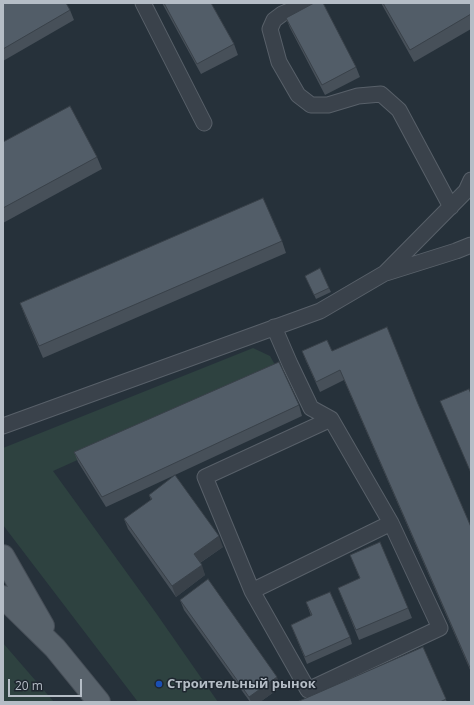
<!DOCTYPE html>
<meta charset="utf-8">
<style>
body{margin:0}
#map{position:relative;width:474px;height:705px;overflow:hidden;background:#26313a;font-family:"Open Sans",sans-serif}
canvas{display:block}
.frame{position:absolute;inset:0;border:4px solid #b5bdc6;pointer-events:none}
.scale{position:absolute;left:8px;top:679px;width:74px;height:18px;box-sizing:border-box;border:2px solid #b5bdc6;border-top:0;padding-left:5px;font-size:12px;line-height:14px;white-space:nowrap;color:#b5bdc6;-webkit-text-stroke:3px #1f2730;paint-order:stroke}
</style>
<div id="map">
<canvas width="474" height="705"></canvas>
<div class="frame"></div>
<div class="scale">20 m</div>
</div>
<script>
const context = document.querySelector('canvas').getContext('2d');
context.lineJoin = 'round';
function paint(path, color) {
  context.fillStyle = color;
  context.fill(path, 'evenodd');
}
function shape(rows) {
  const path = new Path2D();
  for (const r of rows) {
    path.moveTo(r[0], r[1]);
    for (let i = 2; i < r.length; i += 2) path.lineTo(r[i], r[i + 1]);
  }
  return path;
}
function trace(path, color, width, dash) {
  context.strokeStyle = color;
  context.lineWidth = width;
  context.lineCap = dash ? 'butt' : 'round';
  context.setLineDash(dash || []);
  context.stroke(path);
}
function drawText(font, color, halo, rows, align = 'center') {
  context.font = font + ' "Open Sans",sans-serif';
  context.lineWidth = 3;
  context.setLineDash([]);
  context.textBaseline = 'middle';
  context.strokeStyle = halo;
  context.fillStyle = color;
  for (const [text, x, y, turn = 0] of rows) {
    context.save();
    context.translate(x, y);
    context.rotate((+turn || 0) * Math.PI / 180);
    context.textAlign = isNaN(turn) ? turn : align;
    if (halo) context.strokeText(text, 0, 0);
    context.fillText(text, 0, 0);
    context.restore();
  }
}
paint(shape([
 [253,348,270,356,278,370,53,471,156,613,218,702,138,702,3,525,3,448],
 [3,643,54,702,3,702]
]), '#2e4240');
const lane = shape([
 [143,3,204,123],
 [308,3,282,14,274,20,270,29,279,62,298,95,311,105,328,105,358,96,381,94,399,110,451,207],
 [386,273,456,251,471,245],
 [274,327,290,364,311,408,331,419,391,523,440,628,308,690,252,591,205,477,331,419],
 [3,426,320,311,385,273,466,191,471,180],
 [252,591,391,523]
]);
const primary = shape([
 [3,556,43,626],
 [3,597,55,648,99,702]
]);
trace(lane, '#586069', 17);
trace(primary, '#464e57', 24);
trace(lane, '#3a424b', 15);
trace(primary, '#58626b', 22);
paint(shape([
 [3,3,70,10,74,20,3,61],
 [162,3,211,3,234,44,238,55,201,74],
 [381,3,471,3,471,29,414,62],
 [286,18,356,67,360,77,325,95,290,28],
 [3,142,97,157,102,169,3,223],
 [282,241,286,253,43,358,25,316,20,303],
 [305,276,329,288,331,292,316,299],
 [302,351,332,351,418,404,471,527,471,672,344,380,320,392,306,361],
 [299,405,302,416,106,507,78,462,74,452],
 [149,495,223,547,200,563,205,575,176,597,128,529,124,519,151,500],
 [350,555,408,608,412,618,359,640,338,588,360,579],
 [180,600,281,687,260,702,250,702,184,610],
 [306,602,350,637,352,644,307,664,291,625,311,616],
 [423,647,447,702,297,702]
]), '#475059');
paint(shape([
 [219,536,223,547,198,564,194,554],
 [202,565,205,575,176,597,172,586],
 [277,677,281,687,260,702,251,702,249,697]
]), '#394149');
const building = shape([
 [3,3,66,3,70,10,3,49,3,3],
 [164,3,211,3,234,44,197,64,164,3],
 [314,3,323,3,356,67,322,85,286,18,314,3],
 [383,3,471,3,471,14,410,50,383,3],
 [70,106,97,157,3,208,3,142,70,106],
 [263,198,282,241,39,346,20,303,263,198],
 [320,268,329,288,314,295,305,276,320,268],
 [387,327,418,404,471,527,471,670,340,370,316,382,302,351,327,340,332,351,387,327],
 [279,362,299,405,102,497,74,452,279,362],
 [469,389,471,394,471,473,440,401,469,389],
 [175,475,219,536,194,554,202,565,172,586,124,519,152,499,149,495,175,475],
 [380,542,408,608,356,630,338,588,360,578,350,555,380,542],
 [208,579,277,677,249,697,180,600,208,579],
 [330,592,350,637,305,657,291,625,312,615,306,602,330,592],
 [423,647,446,699,440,702,297,702,423,647]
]);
paint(building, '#525d68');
trace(building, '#394149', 1);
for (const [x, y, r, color] of [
 [159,684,4,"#1a4fb4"]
]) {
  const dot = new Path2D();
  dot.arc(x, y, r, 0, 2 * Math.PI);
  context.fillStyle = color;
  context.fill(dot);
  trace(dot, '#1f2730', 1.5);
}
drawText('bold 13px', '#b5bdc6', '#1f2730', [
 ["Строительный рынок",167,684]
], 'left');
</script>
